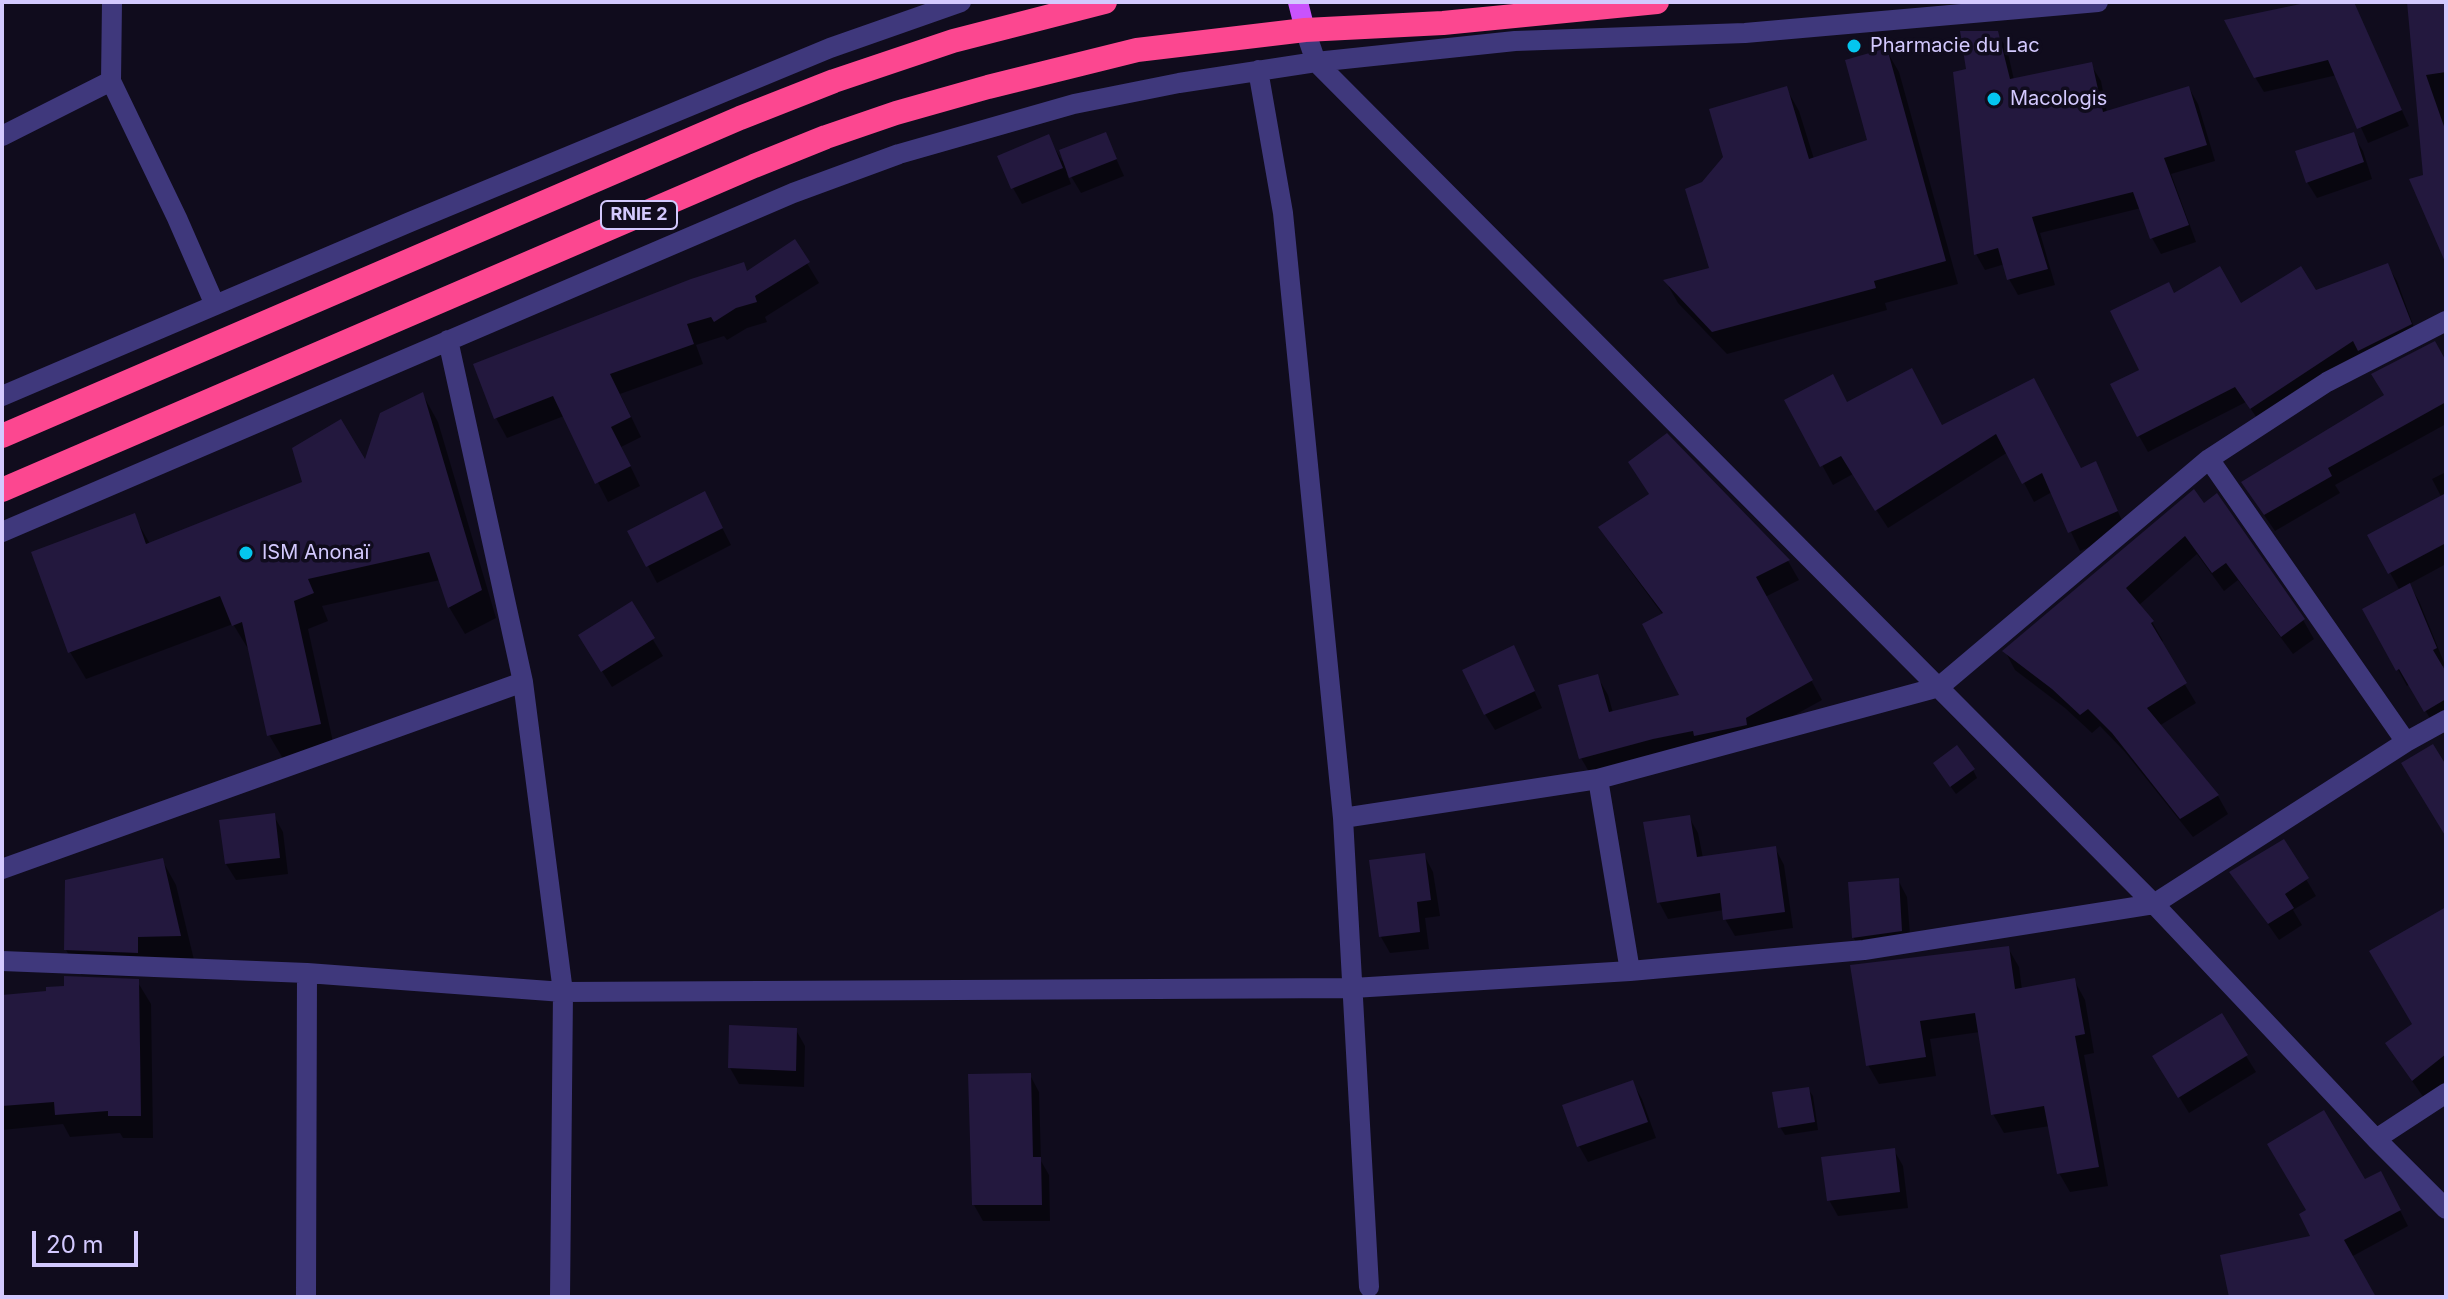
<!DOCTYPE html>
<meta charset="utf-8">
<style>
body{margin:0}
#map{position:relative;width:2448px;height:1299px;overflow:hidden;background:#100c1d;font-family:Inter,sans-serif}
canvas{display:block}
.frame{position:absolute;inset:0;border:4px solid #d3c9fe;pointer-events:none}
.scale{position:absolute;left:32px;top:1231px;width:106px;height:36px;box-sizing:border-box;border:4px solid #d3c9fe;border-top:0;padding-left:10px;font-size:24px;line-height:28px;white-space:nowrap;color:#d3c9fe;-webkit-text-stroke:6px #100c1d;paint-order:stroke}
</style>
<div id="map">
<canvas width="2448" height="1299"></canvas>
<div class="frame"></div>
<div class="scale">20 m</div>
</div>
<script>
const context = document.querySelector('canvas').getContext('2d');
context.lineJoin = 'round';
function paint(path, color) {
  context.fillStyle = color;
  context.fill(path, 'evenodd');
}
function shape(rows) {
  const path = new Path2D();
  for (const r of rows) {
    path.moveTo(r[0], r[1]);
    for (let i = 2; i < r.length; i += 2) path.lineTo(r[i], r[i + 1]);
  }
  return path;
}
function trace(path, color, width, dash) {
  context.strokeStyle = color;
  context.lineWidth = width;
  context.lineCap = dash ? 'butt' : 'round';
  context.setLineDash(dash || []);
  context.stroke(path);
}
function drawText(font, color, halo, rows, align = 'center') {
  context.font = font + ' Inter,sans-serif';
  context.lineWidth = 7;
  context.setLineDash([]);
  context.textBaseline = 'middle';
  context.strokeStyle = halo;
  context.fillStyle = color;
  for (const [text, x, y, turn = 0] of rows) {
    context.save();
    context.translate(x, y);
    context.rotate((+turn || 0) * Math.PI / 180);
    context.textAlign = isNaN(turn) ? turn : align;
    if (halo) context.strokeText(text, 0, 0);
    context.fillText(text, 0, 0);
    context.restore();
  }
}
paint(shape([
 [2318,2,2353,2,2409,126,2368,143,2337,75,2264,92,2255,77],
 [2409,2,2446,2,2446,242,2412,180,2426,174],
 [1997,33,2007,49,2014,80,2091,65,2101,81,2107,113,2189,88,2198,104,2215,161,2171,174,2196,242,2161,254,2152,238,2141,208,2040,233,2055,285,2018,295,2009,279,2005,264,1985,270,1976,254,1969,71],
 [1886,50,1899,72,1958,284,1885,303,1887,310,1727,354,1678,303,1666,282,1712,269,1704,184,1786,88,1799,111,1814,159,1870,142],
 [1105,134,1124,176,1081,193,1069,173,1067,174,1071,184,1022,204,1013,188,1048,136,1062,161],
 [2353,135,2363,151,2372,179,2317,198,2307,182],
 [794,242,819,283,765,317,767,322,747,328,727,340,724,336,696,345,703,364,620,394,641,437,621,447,640,486,608,502,564,416,507,438,496,418,747,273],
 [2387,265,2397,281,2419,341,2261,424,2246,402,2148,452,2139,436,2142,371,2174,295,2241,306,2315,293],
 [2446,365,2446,424,2335,485,2340,493,2275,531,2253,499],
 [2033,380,2081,470,2095,463,2127,531,2080,551,2052,492,2034,502,2008,452,1888,528,1853,474,1833,485,1787,401,1847,404,1942,427],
 [423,395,438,422,496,618,465,634,449,607,440,580,322,606,328,621,308,629,335,751,285,762,269,735,250,652,233,624,86,679,70,652,134,516,150,544,365,463],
 [1666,435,1788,561,1799,580,1765,597,1822,700,1755,737,1592,777,1581,758,1597,676,1608,695,1613,713,1682,696,1663,615,1612,546,1601,528,1651,495],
 [2446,472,2446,506,2432,479],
 [2194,492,2303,620,2314,639,2293,654,2238,580,2224,591,2197,554,2138,606,2152,622,2163,641,2160,643,2196,703,2159,726,2218,796,2228,814,2193,837,2125,752,2100,726,2092,733,2065,708,2015,670,2005,651],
 [713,510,731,545,657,583,630,532],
 [2446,533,2446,564,2409,584,2419,601,2445,665,2441,667,2446,676,2446,721,2435,727,2410,684,2407,686,2365,610,2400,591,2370,536],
 [631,604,663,656,612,687,590,652],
 [1522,664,1542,708,1495,730,1485,714],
 [1973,770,1977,778,1956,794,1939,771],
 [274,816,283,832,288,874,236,880,226,864],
 [1689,817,1698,833,1703,858,1775,848,1784,865,1793,928,1735,936,1725,919,1724,910,1668,919,1659,902],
 [2284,842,2316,896,2293,910,2302,925,2279,940,2232,873],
 [1424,855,1433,872,1440,916,1425,918,1429,949,1390,953,1381,937],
 [162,860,176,885,194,960,151,962,151,977,81,975,66,950],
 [1898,880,1907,897,1911,947,1863,954,1853,937],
 [2446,909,2446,1081,2424,1098,2398,1061,2414,1024],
 [2008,948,2019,967,2022,990,2074,980,2085,1000,2094,1053,2084,1055,2108,1186,2070,1192,2059,1173,2050,1126,2004,1133,1993,1114,1980,1032,1930,1039,1936,1076,1879,1084,1868,1065,1852,966],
 [137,981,151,1004,153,1138,123,1138,120,1133,70,1137,63,1124,2,1130,2,997],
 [796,1030,805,1046,804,1087,739,1084,730,1068],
 [2154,1056,2246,1056,2256,1072,2189,1113],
 [1030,1075,1039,1092,1041,1161,1049,1175,1050,1221,983,1221,974,1205],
 [1632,1082,1642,1099,1656,1138,1588,1162,1579,1146],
 [1808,1089,1813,1096,1818,1130,1785,1135,1780,1127],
 [1894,1150,1903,1166,1908,1208,1838,1216,1829,1200],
 [2365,1181,2389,1189,2408,1226,2351,1257,2374,1297,2231,1297,2314,1238]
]), '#0007');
paint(shape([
 [2310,2,2354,2,2402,110,2357,129,2328,60,2254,78,2224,20],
 [2407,2,2446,2,2446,72,2426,75,2446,132,2446,264,2409,179,2423,175],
 [1960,31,1998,31,2010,79,2092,62,2103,112,2189,86,2207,145,2164,158,2189,225,2150,239,2133,192,2032,217,2048,269,2007,280,1998,248,1974,255,1953,72,1966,69],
 [1887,48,1946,261,1874,281,1876,288,1712,332,1663,280,1709,268,1685,189,1702,182,1723,157,1709,109,1787,86,1809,159,1867,140,1845,60],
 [1106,132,1117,159,1069,178,1059,150],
 [2354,132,2364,162,2306,183,2295,151],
 [1049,134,1063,168,1011,189,997,156],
 [795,239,810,262,755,296,757,302,736,308,714,322,711,317,687,324,694,344,610,374,631,417,611,427,631,466,595,484,553,396,494,419,473,364,691,279,744,262,747,271],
 [2388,263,2412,324,2358,351,2353,341,2250,409,2235,387,2137,437,2110,384,2139,370,2110,311,2169,282,2174,293,2220,266,2241,303,2301,266,2316,290],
 [2435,341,2446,361,2446,402,2328,468,2332,476,2264,515,2241,482,2384,395,2371,374],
 [1912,368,1942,425,2034,378,2081,468,2096,461,2118,511,2068,533,2042,473,2022,484,1996,434,1875,511,1841,456,1820,467,1784,400,1833,374,1847,402],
 [423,392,482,590,448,608,429,552,308,579,314,593,294,601,321,724,267,736,242,622,232,626,220,596,68,653,31,552,135,513,146,544,302,482,292,448,341,419,365,459,380,413],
 [1667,433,1790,560,1756,577,1813,680,1746,718,1747,725,1694,736,1693,731,1653,739,1579,759,1558,685,1598,674,1609,712,1679,695,1642,624,1663,613,1598,527,1649,494,1628,462],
 [2194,489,2204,503,2217,493,2305,619,2281,637,2226,563,2212,573,2185,536,2126,588,2154,621,2151,623,2187,683,2147,708,2219,795,2180,819,2112,733,2088,709,2080,715,2052,689,2002,651],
 [705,491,723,528,646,567,627,531],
 [2446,493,2446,543,2388,574,2367,535],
 [2410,583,2437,648,2433,650,2446,672,2446,699,2424,712,2399,669,2396,671,2362,609],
 [632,601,655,638,601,672,578,635],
 [1514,645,1535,691,1484,715,1462,670],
 [2433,744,2446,765,2446,837,2401,763],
 [1957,745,1975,769,1950,787,1933,763],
 [275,813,280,858,225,864,219,820],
 [1690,815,1697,857,1776,846,1785,912,1723,920,1720,893,1657,903,1643,822],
 [2284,839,2309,878,2285,894,2294,908,2268,924,2229,872],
 [1425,853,1431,900,1417,902,1420,932,1379,937,1369,860],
 [163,858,181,936,138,937,138,953,64,950,65,880],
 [1899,878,1902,931,1852,938,1848,882],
 [2446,907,2446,1054,2412,1081,2385,1043,2412,1024,2369,951],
 [2009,946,2015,989,2075,978,2085,1034,2075,1036,2099,1167,2057,1174,2044,1106,1991,1115,1975,1013,1920,1021,1926,1057,1866,1066,1850,965],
 [64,976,139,979,141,1116,108,1116,108,1111,55,1115,54,1102,2,1106,2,995,46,991,46,987,64,986],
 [2222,1013,2248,1055,2178,1098,2152,1056],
 [729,1025,797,1028,796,1071,728,1068],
 [1031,1073,1033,1157,1041,1157,1042,1205,972,1205,968,1074],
 [1633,1080,1648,1122,1577,1147,1562,1105],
 [1809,1087,1815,1122,1778,1128,1772,1092],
 [2324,1110,2365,1179,2381,1171,2401,1210,2344,1240,2376,1297,2229,1297,2220,1255,2310,1236,2299,1214,2306,1210,2267,1144],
 [1895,1148,1900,1192,1827,1201,1821,1157]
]), '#23183e');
trace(shape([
 [112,2,111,81,177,218,215,305],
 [1305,30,1316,62,2154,904,2376,1139,2446,1209],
 [1258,70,1283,213,1343,818,1369,1287],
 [2,136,111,81],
 [448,340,523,682,563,992,560,1297],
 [2,396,410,222,830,48,961,2],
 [2209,459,2406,742],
 [2,532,793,193,899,154,1074,104,1179,83,1316,62,1515,41,1745,33,2098,2],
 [1598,779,1630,971],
 [1343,818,1598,779,1939,687,2209,459,2327,382,2446,321],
 [2,869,523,682],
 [2,961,307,973,563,992,1353,988,1630,971,1864,950,2154,904,2406,742,2446,720],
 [2376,1139,2446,1093],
 [306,1297,307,973]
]), '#3f387c', 20);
trace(shape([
 [1298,2,1305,30]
]), '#c953fc', 20);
trace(shape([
 [2,436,740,118,834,81,953,41,1105,2],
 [2,490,754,166,826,137,896,113,988,87,1137,50,1305,30,1443,23,1657,2]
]), '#fc4790', 24);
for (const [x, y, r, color] of [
 [1854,46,8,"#04c6ef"],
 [1994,99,8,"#04c6ef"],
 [246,553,8,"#04c6ef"]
]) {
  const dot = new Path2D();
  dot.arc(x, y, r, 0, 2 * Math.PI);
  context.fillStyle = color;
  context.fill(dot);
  trace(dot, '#100c1d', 3);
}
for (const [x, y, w] of [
 [639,215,76]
]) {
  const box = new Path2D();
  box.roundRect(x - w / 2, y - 14, w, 28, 6);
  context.fillStyle = '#100c1d';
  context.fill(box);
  trace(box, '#d3c9fe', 2);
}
drawText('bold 18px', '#d3c9fe', null, [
 ["RNIE 2",639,215]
]);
drawText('20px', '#d3c9fe', '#100c1d', [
 ["Pharmacie du Lac",1870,46],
 ["Macologis",2010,99],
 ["ISM Anonaï",262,553]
], 'left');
</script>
